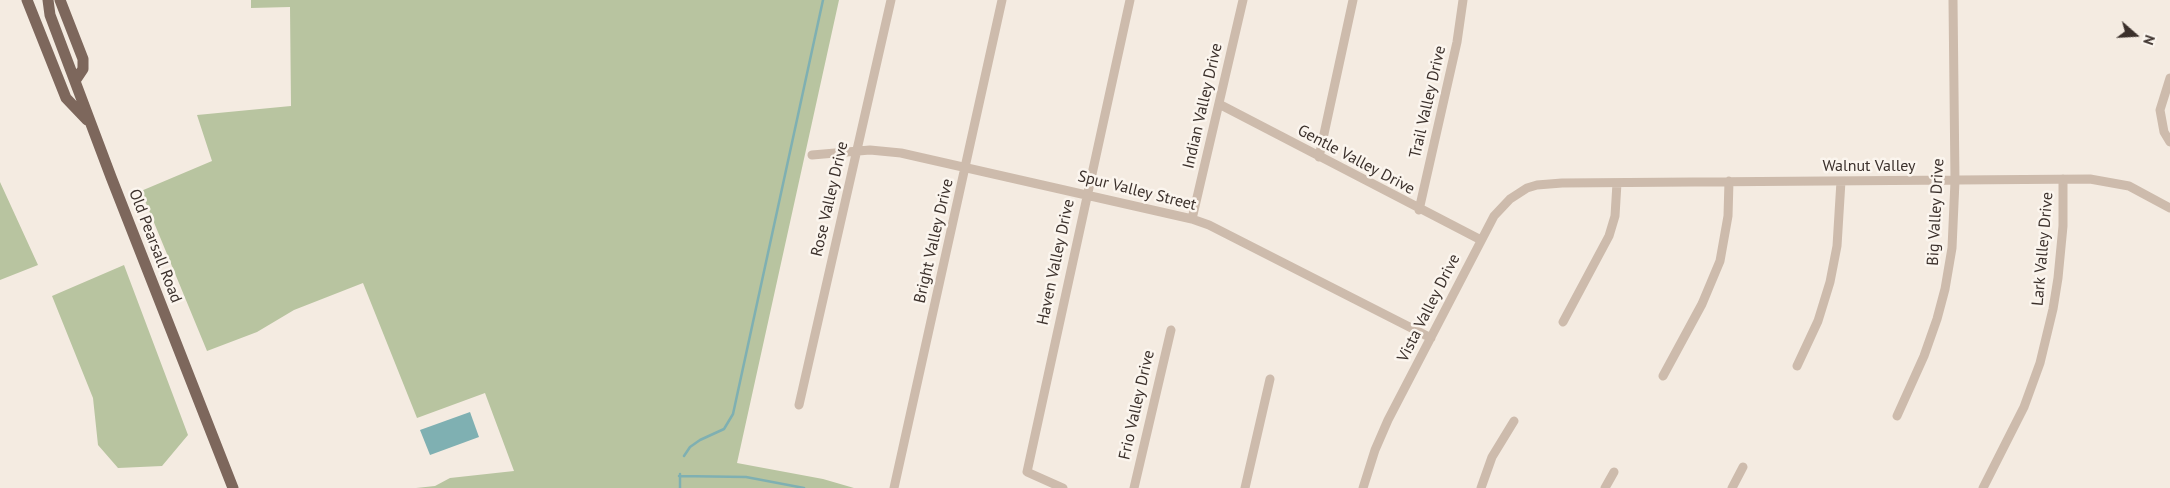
<!DOCTYPE html>
<style>
body{margin:0}
#map{position:relative;width:2170px;height:488px;overflow:hidden;background:#f4ebe1;font-family:"PT Sans",sans-serif}
canvas{display:block}
.north{position:absolute;left:2110px;top:10px;width:50px;height:50px;-webkit-text-stroke:4px #fbf5ee;paint-order:stroke;rotate:109deg;font-size:14px;font-weight:700;line-height:20px;text-align:center;color:#3b302b}
.north::after{content:'';display:block;margin:auto;width:18px;height:22px;background:#3b302b;clip-path:polygon(50% 0,100% 100%,50% 72%,0 100%)}
</style>
<div id="map">
<canvas width="2170" height="488"></canvas>
<div class="north">N</div>
</div>
<script>
const context = document.querySelector('canvas').getContext('2d');
context.lineJoin = 'round';
function paint(path, color) {
  context.fillStyle = color;
  context.fill(path, 'evenodd');
}
function shape(rows) {
  const path = new Path2D();
  for (const r of rows) {
    path.moveTo(r[0], r[1]);
    for (let i = 2; i < r.length; i += 2) path.lineTo(r[i], r[i + 1]);
  }
  return path;
}
function trace(path, color, width, dash) {
  context.strokeStyle = color;
  context.lineWidth = width;
  context.lineCap = dash ? 'butt' : 'round';
  context.setLineDash(dash || []);
  context.stroke(path);
}
function drawText(font, color, halo, rows, align = 'center') {
  context.font = font + ' "PT Sans",sans-serif';
  context.lineWidth = 5;
  context.setLineDash([]);
  context.textBaseline = 'middle';
  context.strokeStyle = halo;
  context.fillStyle = color;
  for (const [text, x, y, turn = 0] of rows) {
    context.save();
    context.translate(x, y);
    context.rotate((+turn || 0) * Math.PI / 180);
    context.textAlign = isNaN(turn) ? turn : align;
    if (halo) context.strokeText(text, 0, 0);
    context.fillText(text, 0, 0);
    context.restore();
  }
}
paint(shape([
 [251,0,839,0,737,463,823,479,854,488,416,488,435,486,450,478,514,471,485,393,417,418,363,283,294,310,257,332,207,351,141,191,212,161,197,115,291,106,290,7,251,8],
 [0,182,38,265,0,280],
 [124,265,188,435,162,466,118,468,98,445,93,398,52,296]
]), '#b8c4a0');
paint(shape([
 [470,412,479,437,430,455,420,430]
]), '#7fb0b2');
trace(shape([
 [684,456,690,447,700,440,724,429,733,414,823,0],
 [679,476,746,477,804,488],
 [680,488,680,474]
]), '#7fb0b2', 2.5);
trace(shape([
 [2170,78,2160,110,2164,132,2170,142],
 [1219,104,1481,240],
 [812,155,870,150,901,153,1192,219,1209,225,1431,338],
 [1319,157,1353,0],
 [1419,210,1457,42,1463,0],
 [1192,219,1243,0],
 [1563,322,1609,236,1615,216,1617,183],
 [1797,366,1818,321,1830,282,1837,246,1841,181],
 [1663,376,1702,304,1720,261,1728,216,1729,181],
 [799,405,891,0],
 [1897,416,1924,356,1937,319,1945,289,1952,248,1955,181,1953,0],
 [894,488,1002,0],
 [1063,488,1027,472,1130,0],
 [1134,488,1171,330],
 [1245,488,1270,379],
 [1363,488,1375,450,1388,420,1494,216,1510,199,1527,188,1537,185,1562,183,2090,179,2129,186,2170,208],
 [1481,488,1492,457,1514,421],
 [1605,488,1614,472],
 [1732,488,1743,467],
 [1983,488,2024,407,2040,363,2053,309,2058,278,2063,226,2063,179]
]), '#cdbbac', 9);
trace(shape([
 [27,0,66,98,87,120],
 [48,0,50,15,111,177,233,488],
 [60,0,83,59,83,69,75,81]
]), '#7d675c', 11);
drawText('16px', '#3b302b', '#fbf5ee', [
 ["Trail Valley Drive",1428,102,-77],
 ["Indian Valley Drive",1203,106,-77],
 ["Gentle Valley Drive",1356,160,28],
 ["Walnut Valley",1869,166],
 ["Spur Valley Street",1137,191,14],
 ["Rose Valley Drive",830,199,-77],
 ["Big Valley Drive",1936,212,-87],
 ["Bright Valley Drive",934,241,-77],
 ["Old Pearsall Road",155,246,69],
 ["Lark Valley Drive",2043,249,-85],
 ["Haven Valley Drive",1056,262,-78],
 ["Vista Valley Drive",1429,308,-63],
 ["Frio Valley Drive",1137,405,-77]
]);
</script>
